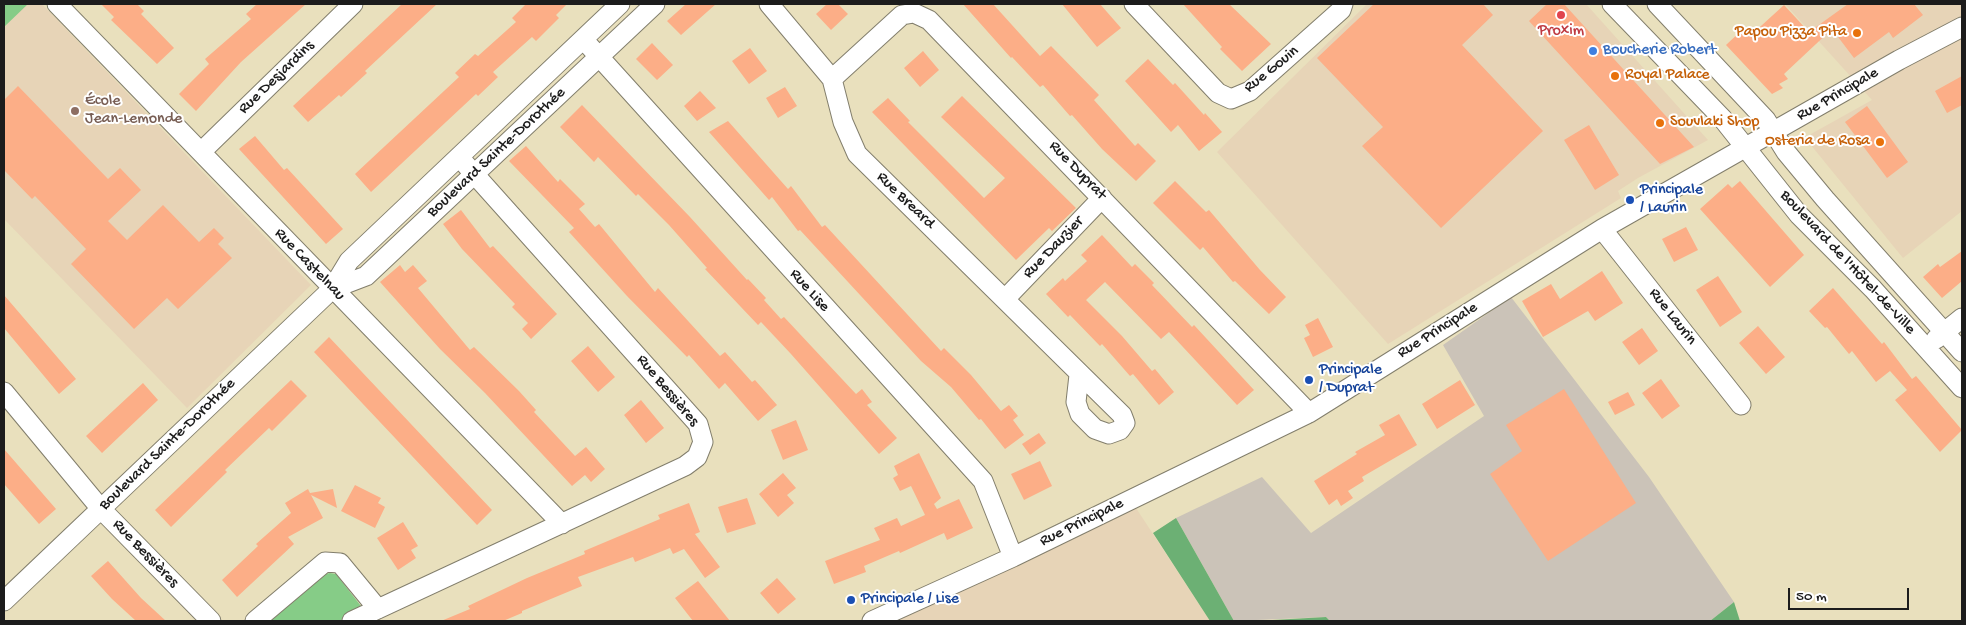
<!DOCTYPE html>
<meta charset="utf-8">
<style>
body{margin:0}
#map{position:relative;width:1966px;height:625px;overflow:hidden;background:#e9e0bd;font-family:"Gochi Hand",sans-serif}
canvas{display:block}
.frame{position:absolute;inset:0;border:5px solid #1c1c1c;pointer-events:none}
.scale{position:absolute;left:1788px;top:588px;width:121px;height:22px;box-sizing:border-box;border:2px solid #1c1c1c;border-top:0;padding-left:6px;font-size:15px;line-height:18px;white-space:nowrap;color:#1c1c1c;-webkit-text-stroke:4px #fff;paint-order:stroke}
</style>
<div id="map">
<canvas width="1966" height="625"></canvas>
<div class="frame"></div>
<div class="scale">50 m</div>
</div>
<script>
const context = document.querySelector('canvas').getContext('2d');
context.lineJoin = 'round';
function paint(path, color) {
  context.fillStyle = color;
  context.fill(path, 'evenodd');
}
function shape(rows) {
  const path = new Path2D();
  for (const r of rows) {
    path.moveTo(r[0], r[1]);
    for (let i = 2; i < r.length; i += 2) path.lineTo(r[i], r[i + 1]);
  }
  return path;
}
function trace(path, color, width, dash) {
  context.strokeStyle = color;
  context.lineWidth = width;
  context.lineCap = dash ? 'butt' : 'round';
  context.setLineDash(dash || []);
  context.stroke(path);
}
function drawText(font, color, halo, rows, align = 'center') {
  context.font = font + ' "Gochi Hand",sans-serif';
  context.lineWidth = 4;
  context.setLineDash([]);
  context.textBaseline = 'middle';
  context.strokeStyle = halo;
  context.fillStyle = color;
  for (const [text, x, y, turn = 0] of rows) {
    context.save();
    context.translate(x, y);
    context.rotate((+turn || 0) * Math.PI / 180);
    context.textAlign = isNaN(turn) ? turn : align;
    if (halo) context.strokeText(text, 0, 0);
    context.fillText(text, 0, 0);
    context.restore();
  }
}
paint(shape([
 [4,4,42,4,311,285,187,408,4,219],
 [1367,4,1586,4,1708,140,1638,178,1618,191,1621,198,1388,344,1217,152],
 [1785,4,1962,4,1962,211,1903,258,1810,144,1811,134,1872,100],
 [1136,508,1210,621,902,621,900,619]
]), '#e7d4b7');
paint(shape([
 [1511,297,1649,477,1734,602,1710,621,1330,621,1326,617,1234,621,1176,518,1262,477,1311,533,1484,416,1443,345]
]), '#cbc3b8');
paint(shape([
 [4,4,28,4,4,27],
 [330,573,336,574,361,606,357,613,339,621,266,621,324,574]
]), '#86cc87');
paint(shape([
 [1176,518,1234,621,1210,621,1153,533],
 [1734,602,1740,621,1710,621],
 [1326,617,1330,621,1255,621]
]), '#6cb074');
paint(shape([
 [101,4,137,4,144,11,141,14,174,48,157,64,111,20,114,17],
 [257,4,306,4,241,62,196,111,179,94,209,64,205,59,251,19,246,14],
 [402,4,437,4,365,71,367,73,341,97,339,95,308,122,293,106],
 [526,4,567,4,556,15,559,18,536,41,532,37,493,72,498,77,478,96,476,94,371,192,355,174,459,77,455,73,475,54,478,56,516,22,512,18],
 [686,4,716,4,681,35,667,21],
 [827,4,838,4,848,14,831,30,816,14],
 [963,4,993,4,1040,56,1051,46,1099,95,1094,100,1135,146,1138,143,1156,161,1136,181,1102,149,1072,115,1070,116,1043,85,1040,87,1012,57,1011,58],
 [1062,4,1100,4,1121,28,1097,47],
 [1183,4,1229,4,1271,44,1242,71,1220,49,1222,47],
 [1374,4,1483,4,1493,15,1462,45,1543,131,1441,228,1362,146,1383,127,1317,58],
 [1547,4,1564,4,1694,147,1660,164,1529,21],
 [1848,4,1914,4,1923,15,1893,38,1889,32,1854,58,1832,29,1784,74,1788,79,1779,84,1783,88,1772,94,1726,45,1743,29,1750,36,1784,5,1809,32],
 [652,43,673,65,657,80,636,59],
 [750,48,767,71,749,84,732,61],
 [923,51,939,70,920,87,904,68],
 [1148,59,1173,85,1175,83,1204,115,1205,113,1222,132,1199,151,1178,125,1171,132,1125,81],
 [1962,76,1962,105,1947,113,1935,91],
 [18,86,108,179,120,168,141,190,108,221,127,240,163,205,199,242,214,228,224,238,218,244,232,258,178,309,167,298,134,329,71,264,86,249,35,196,32,199,4,170,4,100],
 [785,87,797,106,778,118,766,98],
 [700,91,716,108,697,121,684,106],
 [962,96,1076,208,1052,231,1049,228,1016,260,872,112,888,98,910,121,908,122,984,198,1005,178,941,117],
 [582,105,690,217,747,280,748,279,766,298,764,300,781,319,784,317,856,394,862,389,872,402,867,405,897,438,879,454,791,354,761,322,758,325,705,269,707,268,669,225,638,194,636,196,598,157,594,162,560,127],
 [1867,106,1908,162,1887,178,1845,122],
 [728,121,788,189,791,186,822,227,825,225,941,351,944,348,971,375,1001,411,1009,405,1018,416,1013,420,1024,435,1005,449,981,419,979,420,951,387,921,361,800,230,798,231,772,197,769,200,709,132],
 [1589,125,1619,175,1595,190,1564,140],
 [255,136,284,170,287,168,343,229,326,244,239,149],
 [526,146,558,182,560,179,585,204,579,209,595,227,599,224,655,292,658,288,720,356,725,352,752,382,755,380,777,405,758,421,725,383,719,389,689,355,687,357,627,296,569,232,574,228,509,161],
 [1175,181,1206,212,1209,210,1260,270,1286,297,1269,314,1235,281,1233,282,1203,247,1200,250,1153,203],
 [1740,181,1804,255,1770,287,1700,209,1728,184,1732,188],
 [461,210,490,248,493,246,557,314,531,339,522,329,528,323,512,307,515,304,462,249,443,224],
 [1686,227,1698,250,1674,262,1662,239],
 [1102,235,1132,267,1135,264,1154,283,1152,285,1192,327,1194,325,1254,390,1237,405,1169,332,1161,339,1105,282,1086,300,1122,336,1152,371,1155,369,1174,392,1159,405,1133,374,1130,376,1102,344,1100,346,1070,315,1068,317,1046,294,1063,278,1065,281,1087,261,1081,255],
 [1962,251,1962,281,1942,298,1923,277,1938,264,1940,267],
 [400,265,405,272,413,265,427,281,418,288,470,350,474,347,519,391,536,410,534,412,575,456,586,447,605,469,591,482,585,475,572,486,485,393,440,349,380,282],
 [1602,271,1623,303,1595,321,1588,311,1543,337,1522,301,1551,284,1560,299],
 [1718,276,1742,312,1720,327,1696,290],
 [1833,288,1882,344,1884,342,1912,379,1916,376,1962,430,1940,452,1895,400,1907,390,1890,371,1876,382,1852,351,1849,354,1827,327,1825,328,1809,311],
 [4,295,76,379,59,394,4,328],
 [1318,318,1333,347,1313,357,1304,338,1310,335,1305,325],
 [1758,326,1785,357,1766,374,1739,343],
 [1642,328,1658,351,1639,365,1622,342],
 [329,337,492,510,477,525,314,352],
 [588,346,615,377,598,392,571,361],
 [1661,379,1680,406,1662,419,1642,393],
 [291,380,307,396,272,431,269,428,225,470,227,472,171,527,155,510],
 [1460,380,1475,405,1437,429,1422,404],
 [143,383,158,400,102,453,86,436],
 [1564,389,1636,503,1548,561,1490,474,1522,451,1506,425],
 [1628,392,1635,405,1615,415,1608,402],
 [641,400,664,428,646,443,624,415],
 [1399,414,1417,445,1362,477,1364,481,1348,491,1353,498,1341,506,1337,499,1329,505,1314,481,1357,454,1355,452,1385,435,1379,425],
 [796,420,808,450,783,460,771,430],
 [1039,433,1046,443,1030,455,1022,444],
 [4,449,56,509,39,524,4,484],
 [919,453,941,498,934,504,937,509,959,499,973,528,947,540,944,533,900,553,899,551,864,566,866,572,834,584,825,561,880,540,874,528,897,518,901,526,925,515,911,486,900,491,893,478,898,475,894,466],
 [1040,461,1052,486,1024,500,1011,474],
 [783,473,796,488,787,495,794,503,778,517,759,494],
 [355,485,381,498,378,503,385,507,375,528,341,511],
 [308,489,310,493,333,489,337,508,311,495,323,518,288,537,294,544,237,597,222,580,258,546,256,544,291,513,285,503],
 [747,498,756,524,727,533,718,507],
 [689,503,700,532,695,534,720,567,705,578,684,549,673,554,670,548,635,562,633,557,578,577,582,586,522,611,522,613,503,621,441,621,470,609,468,606,527,578,585,554,584,551,660,519,658,515],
 [403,522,418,546,411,550,416,558,398,570,377,538],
 [108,561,141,598,166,621,136,621,112,599,91,576],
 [777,578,796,599,778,614,760,593],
 [698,581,730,621,693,621,675,598]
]), '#fcae87');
const minor = shape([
 [57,4,562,524],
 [769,4,832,79,843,122,857,154,1122,415,1125,423,1120,430,1109,434,1095,429,1080,414,1076,402,1079,375],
 [1134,4,1218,93,1231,99,1250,91,1341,10,1343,4],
 [1612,4,1722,118,1799,215,1873,289,1962,388],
 [1657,4,1766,120,1786,152,1825,199,1962,352],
 [583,39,983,481,1013,557],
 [832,79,902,15,914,13,929,20,1309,413],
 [201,152,353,4],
 [1602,229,1741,405],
 [332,289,366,276,655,4],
 [1005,299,1102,198],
 [1936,339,1962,318],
 [4,392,101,509,211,621],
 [4,601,332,289,349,261,620,4],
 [255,621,325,562,340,563,378,609],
 [352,621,685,466,697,457,703,442,698,424,459,157],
 [872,621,1013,557,1309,413,1602,229,1899,60,1962,27]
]);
trace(minor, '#827e6c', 21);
trace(minor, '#fff', 19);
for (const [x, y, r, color] of [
 [1561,15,5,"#e0444e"],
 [1857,33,5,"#e8710a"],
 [1593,51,5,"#3f7fe0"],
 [1615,76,5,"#e8710a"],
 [75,111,5,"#8d6e63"],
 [1660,123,5,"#e8710a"],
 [1880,142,5,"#e8710a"],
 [1630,200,5,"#1a4fb4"],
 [1309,380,5,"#1a4fb4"],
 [851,600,5,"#1a4fb4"]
]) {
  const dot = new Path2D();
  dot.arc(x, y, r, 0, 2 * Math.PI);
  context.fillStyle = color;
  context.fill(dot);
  trace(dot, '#fff', 2);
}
drawText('16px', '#be3a42', '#fff', [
 ["Proxim",1561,32]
]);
drawText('16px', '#c56008', '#fff', [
 ["Papou Pizza Pita",1847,33],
 ["Royal Palace",1625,76,"left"],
 ["Souvlaki Shop",1670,123,"left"],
 ["Osteria de Rosa",1870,142]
], 'right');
drawText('16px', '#366cbe', '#fff', [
 ["Boucherie Robert",1603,51]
], 'left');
drawText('16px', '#1c1c1c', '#fff', [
 ["Rue Gouin",1272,70,-39],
 ["Rue Desjardins",277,78,-44],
 ["Rue Principale",1838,95,-30],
 ["Boulevard Sainte-Dorothée",497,153,-43],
 ["Rue Duprat",1077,171,46],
 ["Rue Breard",905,201,44],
 ["Rue Dauzier",1054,248,-46],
 ["Boulevard de l'Hôtel-de-Ville",1847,263,47],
 ["Rue Castelnau",309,265,46],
 ["Rue Lise",809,291,48],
 ["Rue Laurin",1672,317,52],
 ["Rue Principale",1438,331,-32],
 ["Rue Bessières",667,391,50],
 ["Boulevard Sainte-Dorothée",168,445,-44],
 ["Rue Principale",1082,523,-26],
 ["Rue Bessières",145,554,46]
]);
drawText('16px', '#785e54', '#fff', [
 ["École",85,102],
 ["Jean-Lemonde",85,120]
], 'left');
drawText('16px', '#164399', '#fff', [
 ["Principale",1640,191],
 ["/ Laurin",1640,209],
 ["Principale",1319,371],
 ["/ Duprat",1319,389],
 ["Principale / Lise",861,600]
], 'left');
</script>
